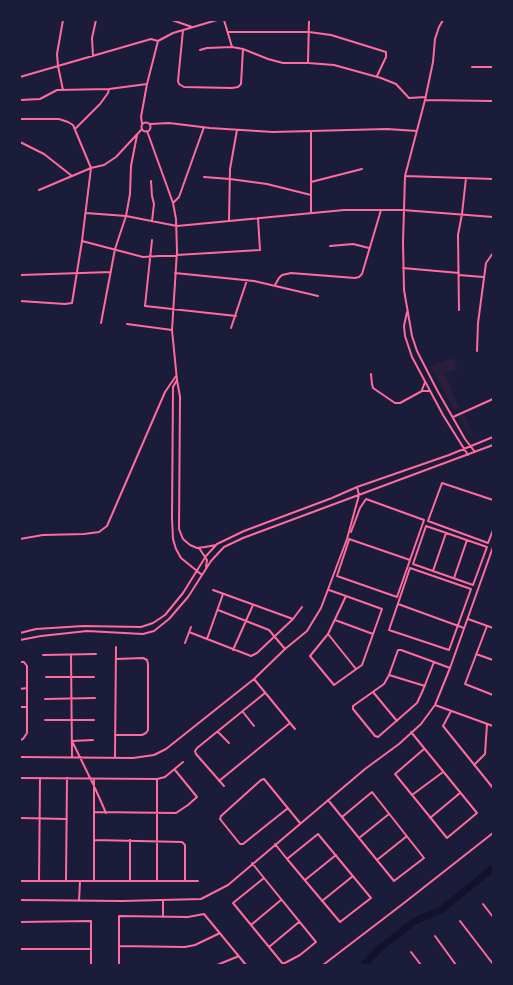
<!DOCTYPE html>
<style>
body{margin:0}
#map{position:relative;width:513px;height:985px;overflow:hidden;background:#1b1b3a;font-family:"Fira Sans",sans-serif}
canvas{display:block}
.frame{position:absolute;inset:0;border:21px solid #1b1b3a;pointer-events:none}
</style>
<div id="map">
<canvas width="513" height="985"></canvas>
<div class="frame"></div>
</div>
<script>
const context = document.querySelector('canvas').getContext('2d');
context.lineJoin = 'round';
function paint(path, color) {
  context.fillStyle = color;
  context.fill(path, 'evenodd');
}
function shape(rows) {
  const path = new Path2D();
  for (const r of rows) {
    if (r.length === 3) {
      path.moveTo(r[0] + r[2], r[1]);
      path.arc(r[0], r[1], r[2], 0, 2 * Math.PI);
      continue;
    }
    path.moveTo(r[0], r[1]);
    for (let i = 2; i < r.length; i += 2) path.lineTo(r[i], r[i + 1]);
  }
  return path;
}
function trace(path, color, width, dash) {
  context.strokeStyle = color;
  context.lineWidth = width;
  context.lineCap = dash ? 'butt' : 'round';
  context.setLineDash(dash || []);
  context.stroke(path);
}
paint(shape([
 [454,358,457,369,445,374,459,408,454,410,430,366],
 [464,414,473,436,471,437,469,435,458,417]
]), '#2a1e3b');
trace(shape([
 [364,965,380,948,415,921,441,910,493,868]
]), '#12122b', 7);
trace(shape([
 [172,20,192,27],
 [224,20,232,47],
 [443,20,439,27,435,39,433,62,425,100,405,176,403,242,404,290,412,336,417,351,437,390,465,439,475,452],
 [183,30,178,81,179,84,184,87,232,88,238,87,241,84,243,49],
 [228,32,309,32,331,35,386,52,386,57,377,76],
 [200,50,207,48,232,47,243,49,268,59,283,63,308,63,334,65,381,78,396,84,409,98,426,97],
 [93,56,92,38,96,20],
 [308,63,309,20],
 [472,67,493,67],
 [20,77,151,39,158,41,173,33,217,20],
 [63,90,58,66,57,54,63,20],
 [20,100,40,99,57,90,109,89,147,84],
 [425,100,493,101],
 [20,119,59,119,68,122,73,125,91,168,82,241,72,303,65,304,20,301],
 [146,127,4.5],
 [142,123,141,117,147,84,158,41],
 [150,124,169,123,210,128,273,132,387,129,417,131],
 [75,129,100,104,108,93,109,89],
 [147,131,173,203,176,219,177,251,172,330,177,380,180,397,179,529,183,539,190,545,197,548,205,547,216,545],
 [20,142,44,154,72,176],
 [405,176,493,179],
 [204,177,230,179,267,184,311,195],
 [151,181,152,196,154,204,152,221],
 [311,182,362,169],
 [39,190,91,168,104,165,116,157,142,129],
 [173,203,179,197,204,127],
 [86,213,126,216,177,226,344,210,403,210,493,217],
 [311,213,311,131],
 [229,220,230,169,237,130],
 [152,240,145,306,236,316],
 [82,241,143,257,260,250,258,218],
 [330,246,353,244,369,248],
 [403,268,459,273],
 [175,273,254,281,318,296],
 [20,275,111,272],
 [459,275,483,277],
 [275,285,279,278,282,275,291,273,355,278,359,277,362,274,381,210],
 [459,310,458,235,462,214,466,178],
 [407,312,404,326,405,336,412,357,443,415,468,455],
 [101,323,115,249,126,216,130,194,131,166,137,135],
 [127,324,172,330],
 [231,328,247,280],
 [477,351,478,323,486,263,493,253],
 [371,374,372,384,373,388,395,403,400,403,422,391,430,391],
 [177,380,173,387,172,518,173,539,176,549,181,558,202,575],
 [422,390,425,382],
 [453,417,493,399],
 [493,500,442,483,428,521,488,543,493,530],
 [426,526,487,547,473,585,413,564,426,526],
 [20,539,43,535,84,534,99,532,107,526,165,392,176,376],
 [349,539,410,560],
 [349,540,337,576,397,597,424,520,366,499,360,508,351,532],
 [199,548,207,560,206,567],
 [410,568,471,589,449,650,389,630,410,568],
 [433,571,446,533],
 [454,578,467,540],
 [213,590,293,619],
 [329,590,346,596,382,609,362,665,334,685,310,656,328,634,346,596],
 [398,604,464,628],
 [218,610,269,630,285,649],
 [468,619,493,628],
 [335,620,373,634],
 [487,626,465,684,493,695],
 [189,632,251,656,257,653,293,619,302,607],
 [20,633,36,629,83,626,141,627,153,623,165,615,183,593,206,556,217,544,244,531,332,498,357,487,449,455,493,437],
 [328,634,356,669],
 [207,639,223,594],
 [20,640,41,636,87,631,143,634,154,631,169,619,188,597,211,561,224,547,243,538,493,445],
 [185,643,191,627],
 [233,650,253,605],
 [476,654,493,660],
 [43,655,96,654],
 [71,655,72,757],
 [20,662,24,662,27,666,27,733,23,739,20,740],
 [434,662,423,690,417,703,378,737,375,736,353,709,353,706,384,684,389,675,398,650,401,650,434,662,450,668],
 [389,675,425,686],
 [46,677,94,677],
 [254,679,295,729],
 [20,689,27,688],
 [373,692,397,721],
 [45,699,95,698],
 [435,705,493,726],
 [20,707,27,707],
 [451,711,443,726,493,788],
 [243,712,254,726],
 [45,720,94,720],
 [218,732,229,743],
 [411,732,477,813,447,838,395,774,424,749],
 [115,735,142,735,146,733,148,730,148,664,147,660,143,658,116,659],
 [20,757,133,758,154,755,166,749,254,679,285,649,307,631,321,608,347,539,359,495,357,487],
 [115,757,116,647],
 [474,765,485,754,487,724],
 [20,778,157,779,165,777,183,762],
 [94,779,94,881],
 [219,781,290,723],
 [93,784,72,741,93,740],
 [224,786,196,754,195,751,197,748,265,693],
 [95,788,106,813],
 [412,795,443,772],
 [328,800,359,838,394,881,424,858,372,792,342,817],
 [288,808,243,844,240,844,220,819,221,816,261,780,264,779,300,823],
 [94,812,176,813,188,805,197,797,175,770],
 [20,818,67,819],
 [430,818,460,793],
 [359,838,389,814],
 [94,840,182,842,185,845,185,881],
 [130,840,130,881],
 [275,844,287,859,340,922,371,898,318,834,287,859],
 [377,860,407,836],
 [252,863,264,878,316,942,300,955,283,964,233,903,264,878],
 [305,880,336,855],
 [20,881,198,881],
 [39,881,40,778],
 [66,881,67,778],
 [157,881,157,779],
 [20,900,122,901,201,899,228,885,365,769,399,744,421,724,435,705,450,668,493,547],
 [163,900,163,917],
 [79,901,80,881],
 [322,901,353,876],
 [483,904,493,917],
 [460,921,493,964],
 [20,922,91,921,91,965],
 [251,925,281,900],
 [435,936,456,965],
 [119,946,185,947,195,945,220,933],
 [269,947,299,922],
 [20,949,91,949],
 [411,952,421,965],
 [119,965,119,916,188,917,204,914,246,965],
 [217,965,239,956],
 [323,965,404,903,493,833]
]), '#ff6b9d', 2);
</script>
